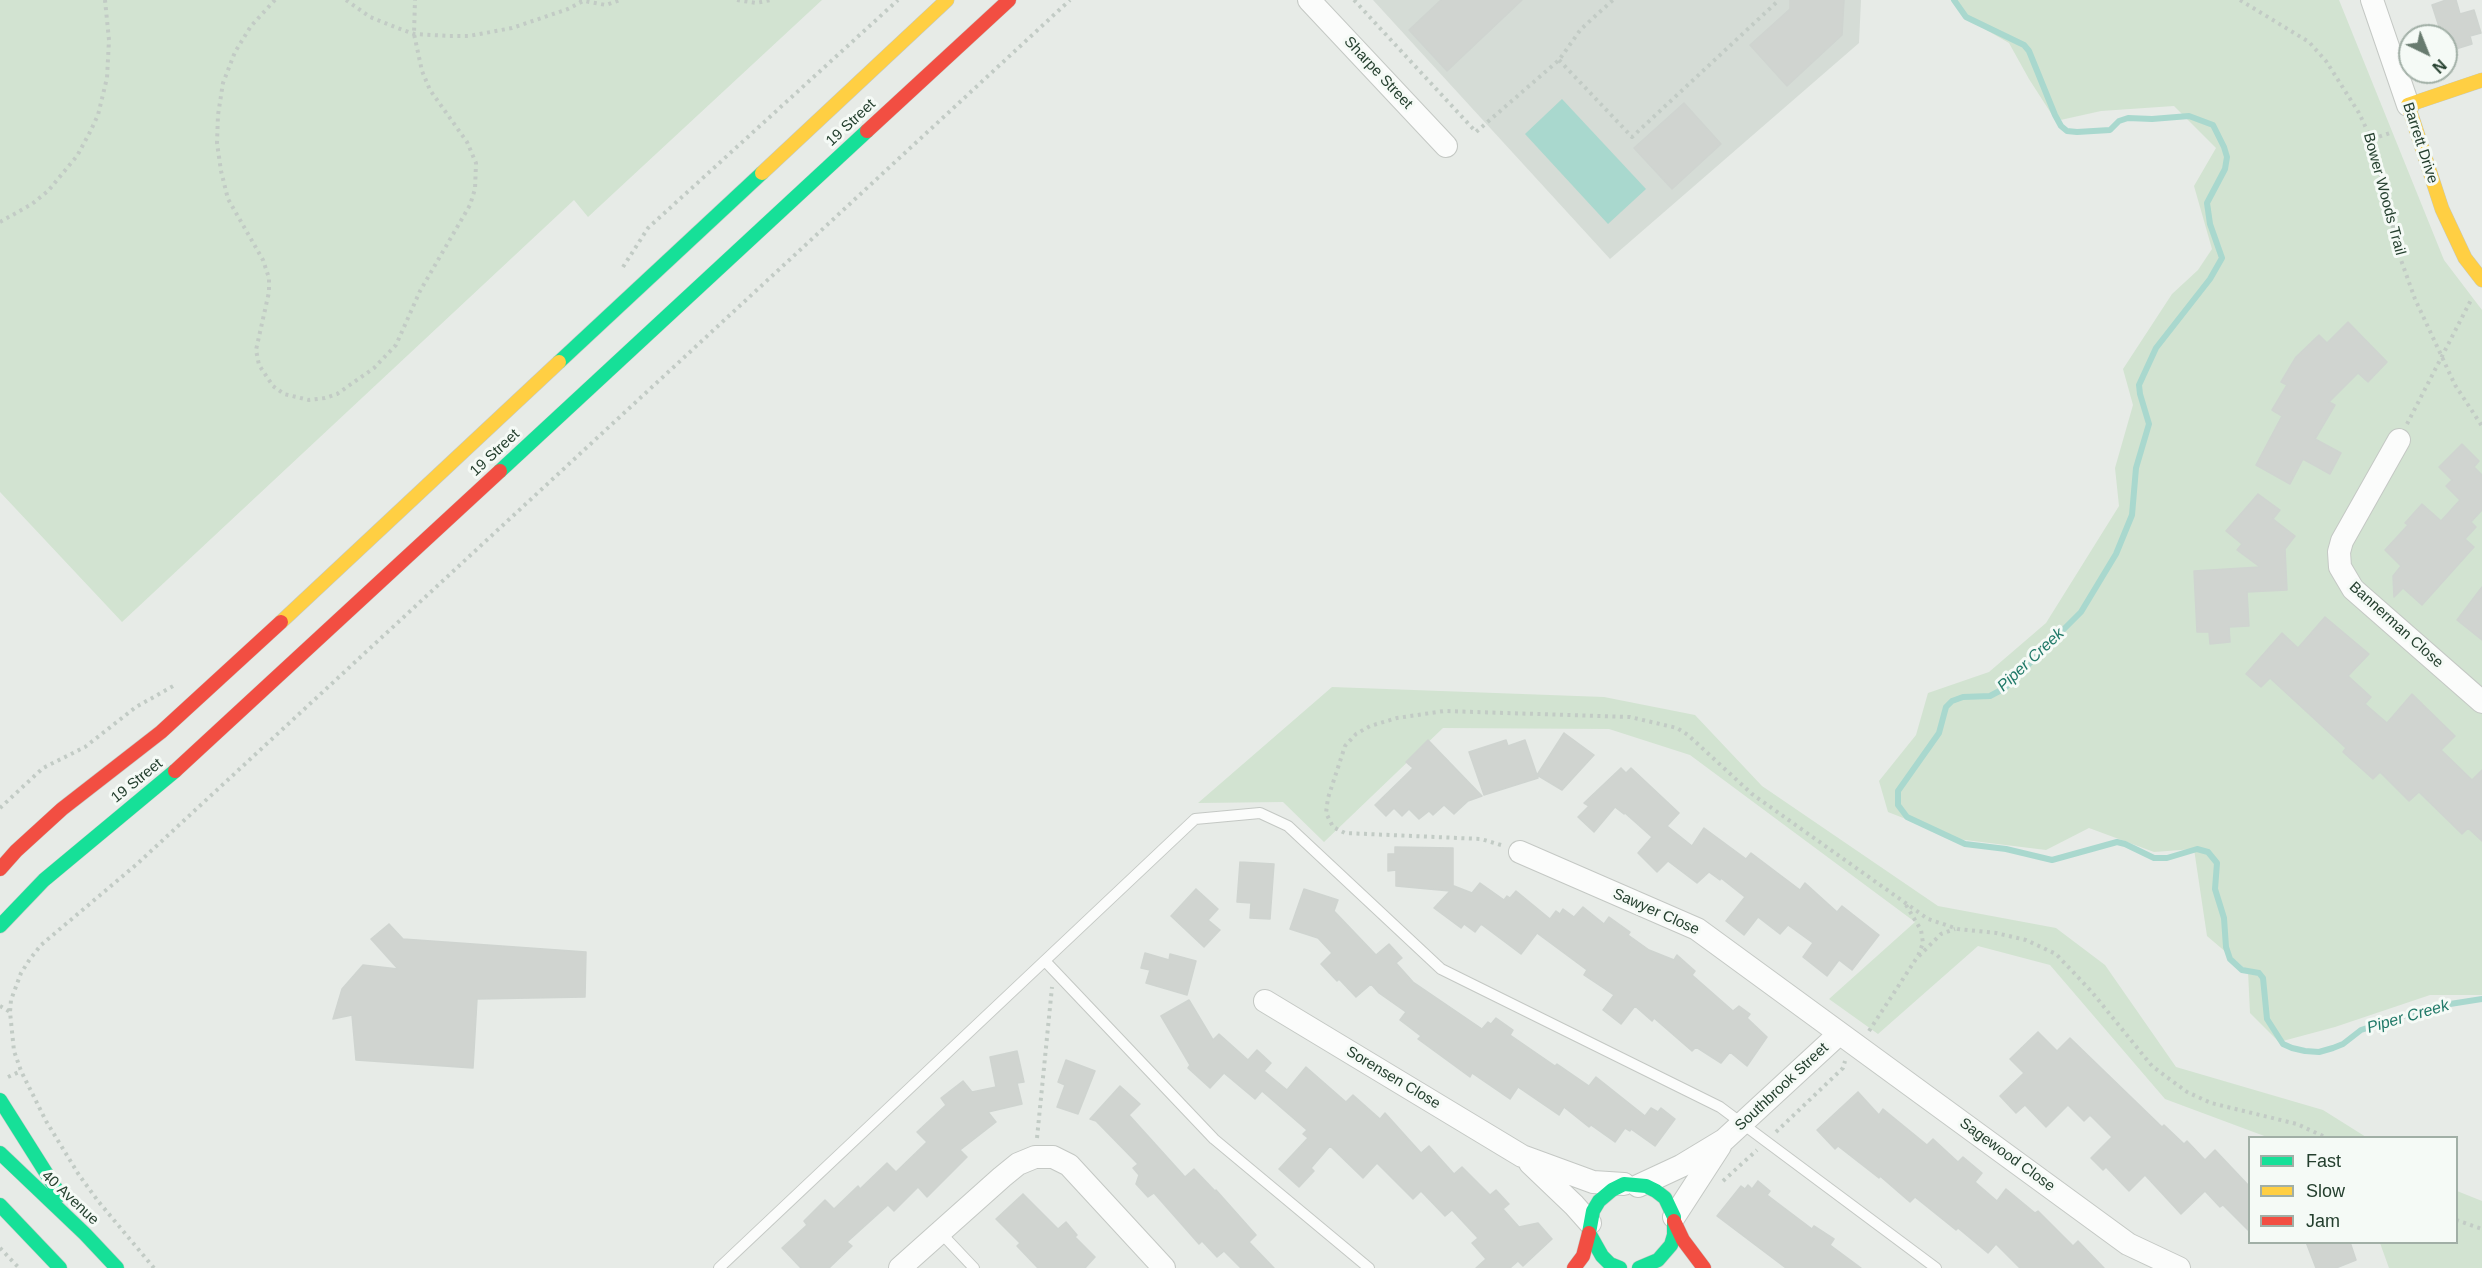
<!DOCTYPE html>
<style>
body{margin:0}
#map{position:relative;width:2482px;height:1268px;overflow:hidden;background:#e7ebe7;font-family:Arial,sans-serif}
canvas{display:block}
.legend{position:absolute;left:2248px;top:1136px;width:210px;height:108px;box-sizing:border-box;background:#f5faf6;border:2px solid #a1afa6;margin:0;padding:8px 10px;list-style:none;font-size:18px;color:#243f2e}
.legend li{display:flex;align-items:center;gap:12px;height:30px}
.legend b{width:30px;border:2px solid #a1afa6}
.north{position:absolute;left:2398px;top:24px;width:60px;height:60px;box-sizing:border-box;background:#f5faf6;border:2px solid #a1afa6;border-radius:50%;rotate:137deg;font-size:16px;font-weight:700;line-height:24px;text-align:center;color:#243f2e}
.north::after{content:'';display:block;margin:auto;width:21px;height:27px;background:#687b6f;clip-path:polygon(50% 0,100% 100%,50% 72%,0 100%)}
</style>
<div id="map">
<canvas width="2482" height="1268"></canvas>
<ul class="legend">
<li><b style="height:8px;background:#16e098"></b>Fast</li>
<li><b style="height:8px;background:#ffcf43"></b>Slow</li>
<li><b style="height:8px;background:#f24e42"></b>Jam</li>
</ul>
<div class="north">N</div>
</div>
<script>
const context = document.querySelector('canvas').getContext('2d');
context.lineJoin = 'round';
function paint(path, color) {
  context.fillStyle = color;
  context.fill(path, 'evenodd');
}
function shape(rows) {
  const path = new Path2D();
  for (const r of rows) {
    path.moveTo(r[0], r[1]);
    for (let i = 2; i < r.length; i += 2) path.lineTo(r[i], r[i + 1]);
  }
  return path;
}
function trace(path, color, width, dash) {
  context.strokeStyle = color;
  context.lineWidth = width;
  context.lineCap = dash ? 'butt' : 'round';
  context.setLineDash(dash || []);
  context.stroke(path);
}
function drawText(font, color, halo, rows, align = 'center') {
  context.font = font + ' Arial,sans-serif';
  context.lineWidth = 6;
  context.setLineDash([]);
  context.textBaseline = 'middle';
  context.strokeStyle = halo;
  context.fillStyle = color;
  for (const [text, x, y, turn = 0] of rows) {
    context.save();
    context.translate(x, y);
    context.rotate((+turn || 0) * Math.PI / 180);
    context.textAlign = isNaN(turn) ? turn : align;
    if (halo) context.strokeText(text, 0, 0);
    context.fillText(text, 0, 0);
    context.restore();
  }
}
paint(shape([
 [1373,0,1861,0,1859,43,1610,259]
]), '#d5dcd6');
paint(shape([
 [0,0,822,0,588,217,574,200,122,622,0,492],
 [1952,0,2339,0,2444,260,2482,310,2482,995,2430,995,2335,1027,2279,1042,2250,1013,2248,971,2207,936,2194,849,2154,852,2089,828,2046,850,1957,839,1888,812,1879,781,1916,735,1928,693,1989,672,2046,623,2119,506,2115,468,2133,405,2123,369,2172,294,2198,270,2212,249,2194,186,2216,148,2174,106,2101,111,2056,121,2029,79,2009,43,1962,16],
 [1332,687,1604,697,1695,715,1762,786,1938,906,2056,928,2105,965,2176,1067,2323,1110,2366,1137,2267,1137,2165,1099,2050,965,1978,946,1878,1034,1829,999,1915,922,1690,755,1609,729,1443,728,1324,842,1283,802,1198,803],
 [2457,1191,2482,1201,2482,1268,2389,1268,2380,1243,2456,1242]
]), '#d2e3d1');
paint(shape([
 [1562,99,1646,189,1608,224,1525,134]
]), '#a9d8ce');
trace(shape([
 [1954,0,1966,17,2024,45,2029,51,2055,115,2061,126,2067,131,2077,132,2110,130,2119,121,2128,118,2152,119,2189,116,2213,125,2224,147,2227,157,2225,169,2207,203,2210,224,2222,258,2210,279,2156,348,2139,385,2140,394,2149,424,2136,468,2132,515,2116,554,2081,612,2005,688,1990,696,1963,697,1952,701,1946,707,1939,733,1898,791,1898,805,1907,817,1965,844,2006,849,2052,860,2117,842,2125,844,2154,858,2167,858,2197,849,2208,852,2217,863,2215,889,2224,918,2226,947,2230,959,2242,970,2259,973,2263,978,2267,1019,2283,1044,2292,1048,2305,1051,2319,1052,2333,1048,2343,1044,2361,1030,2431,1007,2482,999]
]), '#a9d8ce', 6);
const building = shape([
 [1441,0,1522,0,1447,71,1409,30,1441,0],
 [1790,0,1844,0,1842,35,1787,86,1750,45,1790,9,1790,0],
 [2446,0,2456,0,2460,14,2474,10,2481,33,2470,36,2472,44,2446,52,2446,36,2442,36,2432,5,2446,0],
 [1684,103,1721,144,1672,189,1634,148,1684,103],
 [2348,322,2387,362,2368,382,2358,373,2329,402,2335,405,2315,439,2341,453,2330,474,2303,459,2290,484,2256,465,2282,416,2272,410,2287,385,2281,382,2296,357,2319,335,2327,343,2348,322],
 [2462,444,2479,461,2474,467,2482,475,2482,510,2471,522,2476,527,2465,539,2474,547,2422,605,2403,588,2394,597,2393,576,2401,566,2385,550,2408,525,2405,523,2422,504,2441,521,2460,500,2446,486,2452,480,2439,467,2462,444],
 [2258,494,2280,510,2273,519,2295,536,2285,549,2287,590,2247,592,2249,626,2229,627,2230,642,2210,644,2209,632,2197,632,2194,571,2260,567,2237,550,2242,544,2226,531,2258,494],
 [2482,587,2482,640,2457,620,2482,587],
 [2325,617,2369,654,2348,676,2371,697,2365,704,2387,723,2412,694,2455,736,2441,750,2472,780,2482,770,2482,841,2468,828,2462,834,2419,792,2409,801,2380,772,2373,779,2343,752,2346,748,2270,678,2261,687,2246,674,2282,633,2298,648,2325,617],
 [1564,733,1594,755,1562,790,1537,775,1564,733],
 [1428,740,1482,796,1468,801,1454,814,1444,805,1433,815,1429,811,1419,819,1409,809,1402,816,1394,808,1386,816,1375,805,1413,768,1406,762,1428,740],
 [1506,740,1508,746,1525,740,1538,778,1484,795,1469,752,1506,740],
 [1621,768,1626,773,1631,768,1679,813,1667,826,1692,846,1704,828,1746,859,1751,853,1800,890,1805,883,1837,912,1842,906,1879,935,1852,970,1839,960,1827,976,1803,957,1813,943,1788,925,1780,934,1758,917,1744,935,1726,921,1745,897,1721,878,1720,880,1709,872,1697,883,1668,861,1657,872,1638,853,1652,837,1625,813,1624,814,1615,807,1594,832,1578,817,1589,806,1584,803,1621,768],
 [1395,847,1453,848,1453,887,1454,886,1472,893,1480,883,1504,900,1507,896,1510,898,1516,891,1550,919,1556,911,1560,914,1563,909,1574,917,1583,907,1604,924,1609,917,1630,932,1628,935,1649,950,1674,960,1677,955,1695,971,1692,975,1733,1011,1739,1006,1750,1014,1747,1018,1767,1037,1747,1066,1730,1052,1721,1063,1696,1047,1692,1051,1654,1018,1652,1021,1635,1006,1621,1024,1603,1010,1614,995,1584,975,1587,970,1537,933,1521,954,1481,924,1475,932,1464,924,1461,928,1434,908,1450,891,1396,886,1396,870,1388,871,1388,854,1395,854,1395,847],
 [1240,862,1274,864,1270,919,1250,918,1251,903,1237,902,1240,862],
 [1196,889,1218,909,1208,920,1220,930,1204,947,1171,916,1196,889],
 [1304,889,1338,900,1334,911,1376,955,1389,944,1402,958,1396,963,1413,982,1482,1029,1488,1022,1491,1024,1496,1018,1513,1030,1510,1035,1555,1066,1557,1064,1589,1086,1596,1077,1645,1116,1651,1108,1658,1112,1661,1108,1675,1119,1655,1146,1631,1129,1630,1131,1625,1128,1615,1142,1591,1125,1589,1127,1564,1107,1559,1115,1518,1087,1510,1099,1472,1073,1470,1077,1418,1039,1421,1036,1400,1020,1406,1012,1379,993,1371,984,1356,997,1339,979,1337,981,1321,964,1332,953,1318,938,1290,929,1304,889],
 [389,924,403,939,586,952,585,997,477,999,473,1068,356,1060,352,1015,333,1019,342,989,363,965,398,969,371,939,389,924],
 [1145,953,1169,960,1170,954,1196,961,1187,995,1146,983,1150,970,1141,968,1145,953],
 [1189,1000,1213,1040,1219,1034,1248,1060,1257,1050,1271,1063,1264,1071,1287,1090,1306,1067,1346,1102,1353,1095,1380,1119,1385,1113,1421,1153,1429,1146,1454,1174,1462,1167,1490,1195,1496,1190,1509,1204,1503,1209,1519,1227,1538,1223,1552,1239,1523,1266,1518,1261,1510,1268,1476,1268,1486,1259,1472,1243,1478,1238,1452,1210,1445,1216,1421,1191,1413,1199,1377,1163,1363,1178,1330,1146,1311,1168,1314,1171,1299,1187,1279,1169,1308,1138,1303,1134,1307,1130,1262,1091,1255,1099,1224,1073,1210,1088,1188,1068,1190,1065,1161,1016,1189,1000],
 [2038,1032,2057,1051,2070,1038,2162,1127,2164,1125,2184,1144,2187,1141,2205,1160,2215,1150,2250,1187,2250,1232,2223,1205,2220,1207,2205,1191,2181,1214,2145,1175,2129,1191,2106,1167,2103,1170,2091,1158,2112,1137,2090,1115,2084,1121,2068,1105,2046,1127,2025,1105,2016,1113,2000,1096,2024,1073,2010,1059,2038,1032],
 [1017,1051,1024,1082,1017,1083,1022,1104,988,1112,996,1122,960,1150,967,1157,927,1197,918,1187,894,1211,888,1205,847,1242,852,1246,829,1268,801,1268,782,1248,807,1225,804,1221,825,1200,834,1209,858,1186,860,1189,887,1163,896,1172,927,1142,917,1132,946,1105,941,1098,963,1081,972,1092,996,1087,990,1057,1017,1051],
 [1066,1060,1095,1071,1078,1114,1057,1107,1065,1085,1058,1082,1066,1060],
 [1120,1086,1140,1104,1129,1115,1185,1177,1194,1169,1215,1191,1216,1190,1256,1235,1249,1242,1274,1268,1241,1268,1224,1251,1217,1257,1202,1241,1199,1244,1154,1193,1148,1197,1136,1184,1139,1175,1133,1168,1138,1164,1096,1121,1090,1119,1120,1086],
 [1858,1092,1879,1115,1883,1109,1927,1145,1933,1139,1958,1162,1963,1157,1982,1173,1975,1182,1997,1201,2006,1189,2035,1213,2038,1211,2073,1246,2078,1241,2104,1268,2020,1268,1996,1244,1988,1253,1958,1228,1956,1230,1915,1197,1910,1202,1880,1176,1879,1178,1838,1146,1835,1149,1817,1130,1858,1092],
 [1758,1181,1770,1191,1767,1195,1812,1229,1814,1226,1834,1239,1830,1245,1861,1268,1786,1268,1717,1216,1741,1186,1745,1189,1748,1185,1752,1189,1758,1181],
 [1023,1194,1058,1229,1066,1222,1077,1235,1075,1237,1095,1257,1085,1268,1038,1268,1017,1246,1020,1243,996,1219,1023,1194],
 [2306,1242,2350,1242,2356,1260,2336,1268,2316,1268,2306,1242]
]);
paint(building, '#d0d4d0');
trace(building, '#cfd4d0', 1.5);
const lane = shape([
 [1045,961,1214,1139,1369,1268],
 [939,1231,974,1268],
 [719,1268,1195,819,1260,813,1288,826,1441,969,1720,1107,1936,1268]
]);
const street = shape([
 [1309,0,1446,146],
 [2372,0,2408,105],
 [2399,440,2342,541,2339,552,2340,567,2353,589,2482,702],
 [1520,852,1697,929,2128,1244,2179,1268],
 [1265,1001,1522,1156,1593,1182,1624,1184],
 [1530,1163,1574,1205,1590,1223],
 [1638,1186,1681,1166,1724,1140,1839,1034],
 [1674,1217,1720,1146],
 [900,1268,1002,1177,1018,1164,1035,1157,1053,1157,1069,1165,1164,1268]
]);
const fast = shape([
 [559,362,762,173],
 [500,471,867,131],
 [0,926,44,880,175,771],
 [0,1100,60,1195],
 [0,1153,85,1234,117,1268],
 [0,1205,60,1268],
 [1620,1268,1610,1264,1602,1256,1589,1233,1593,1211,1599,1201,1612,1190,1624,1184,1646,1186,1656,1191,1665,1198,1674,1217,1674,1235,1671,1245,1658,1260,1639,1268]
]);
const slow = shape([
 [2482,80,2408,105,2442,209,2465,258,2482,280],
 [762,173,947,0],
 [281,622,559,362]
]);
const jam = shape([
 [867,131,1009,0],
 [175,771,500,471],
 [0,869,16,851,62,809,161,732,281,622],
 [1674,1221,1683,1240,1704,1268],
 [1574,1268,1583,1256,1589,1233]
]);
trace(lane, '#c4c8c4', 12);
trace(street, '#c4c8c4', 24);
trace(fast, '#c2c9c4', 15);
trace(slow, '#c2c9c4', 15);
trace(jam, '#c2c9c4', 15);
trace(shape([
 [275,0,251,26,235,52,223,83,218,115,217,143,221,171,228,199,263,260,269,278,269,292,256,350,259,365,273,386,284,394,309,400,325,398,337,394,374,368,396,345,420,291,470,205,475,189,476,163,467,142,430,90,422,71,414,34,415,0],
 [346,0,370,17,395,27,414,34,449,36,469,36,512,28,568,9,585,0],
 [579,0,606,5,620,0],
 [737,0,756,3,771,0],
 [1354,0,1476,132,1559,60,1581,29,1613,0],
 [2240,0,2309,42,2326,61,2359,113,2373,143,2401,260,2415,299,2455,385,2482,426],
 [1559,60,1632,137,1779,0],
 [2372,139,2393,132],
 [0,222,32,204,48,191,77,156,90,132,98,115,107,78,109,40,105,0],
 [623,267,648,228,898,0],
 [2407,424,2471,300],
 [0,808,43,768,85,747,136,707,175,685],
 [1501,845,1481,839,1345,833,1333,827,1326,813,1328,798,1345,746,1356,734,1370,726,1397,718,1444,711,1630,717,1677,728,1688,735,1752,794,1928,919,1958,929,1996,933,2026,940,2056,954,2091,991,2152,1066,2187,1092,2211,1103,2297,1124,2327,1138],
 [1906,905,1921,930,1923,943,1918,956],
 [0,1006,10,1012],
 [1869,1031,1916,959,1941,934,1955,929],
 [8,1077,21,1071],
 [1776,1132,1843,1068,1845,1061],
 [1037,1138,1052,987],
 [1723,1181,1757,1150],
 [2456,1220,2482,1229],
 [0,1248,19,1268],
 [154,1268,98,1201,79,1175,46,1121,21,1071,14,1051,10,1012,11,1000,21,973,30,959,41,945,137,864,1070,0]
]), '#c2cbc5', 4, [3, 4.5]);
trace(lane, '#fbfcfb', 10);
trace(street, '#fbfcfb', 22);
trace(fast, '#16e098', 14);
trace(slow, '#ffcf43', 14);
trace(jam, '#f24e42', 14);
drawText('15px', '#243f2e', '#f5faf6', [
 ["Sharpe Street",1378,73,47],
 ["19 Street",851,123,-43],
 ["Barrett Drive",2420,143,72],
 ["Bower Woods Trail",2384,194,75],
 ["19 Street",495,453,-43],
 ["Bannerman Close",2396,625,42],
 ["19 Street",137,781,-39],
 ["Sawyer Close",1656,912,24],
 ["Sorensen Close",1393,1078,31],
 ["Southbrook Street",1782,1087,-43],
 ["Sagewood Close",2007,1155,36],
 ["40 Avenue",70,1198,43]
]);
drawText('italic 16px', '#207968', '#f5faf6', [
 ["Piper Creek",2031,660,-43],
 ["Piper Creek",2408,1017,-16]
]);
</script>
